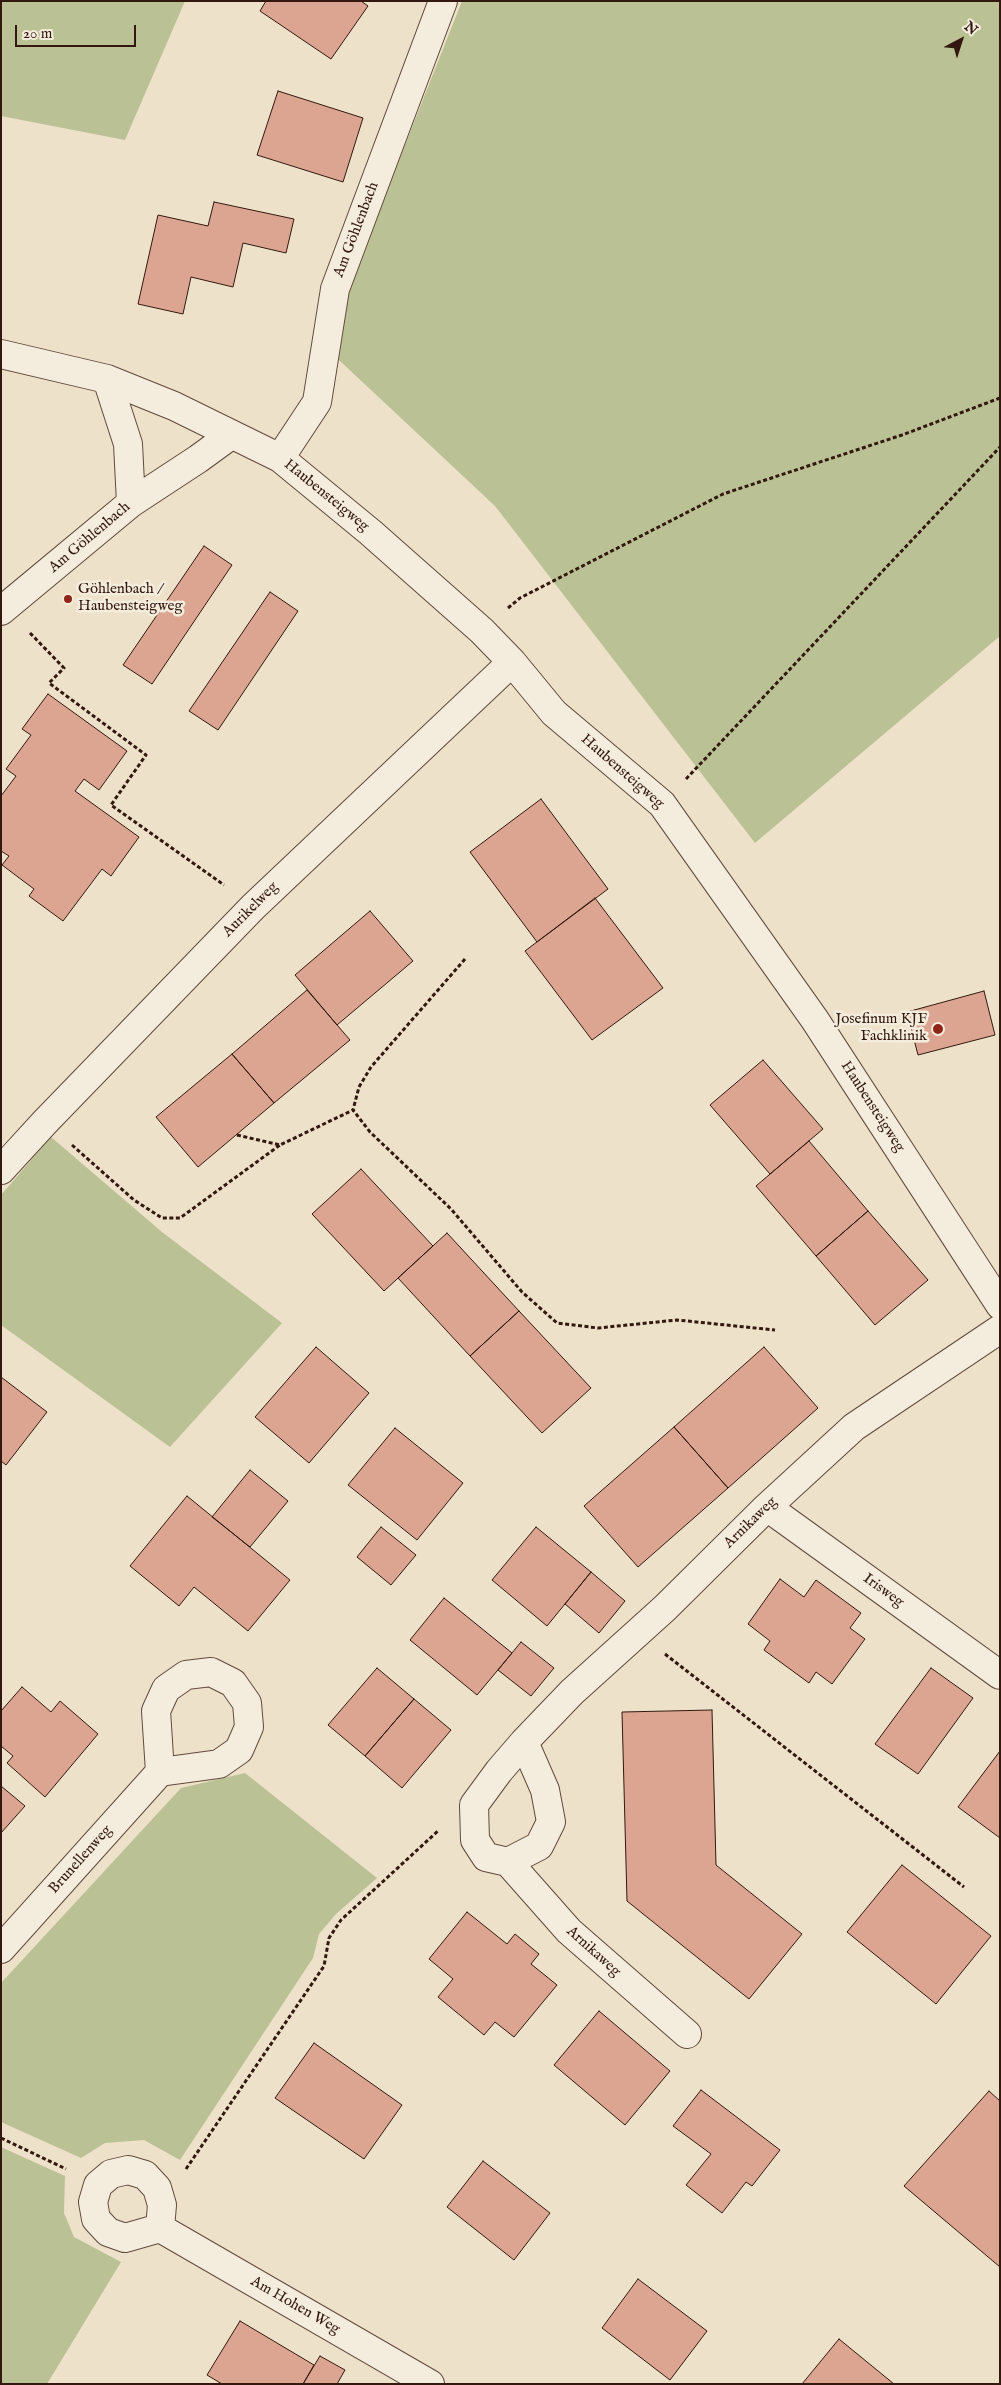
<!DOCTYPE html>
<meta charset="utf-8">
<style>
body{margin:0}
#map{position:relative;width:1001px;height:2385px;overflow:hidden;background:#eee1c9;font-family:"IM FELL English",serif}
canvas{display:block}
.frame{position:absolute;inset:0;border:2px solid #32180e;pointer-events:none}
.north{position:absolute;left:936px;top:15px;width:50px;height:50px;-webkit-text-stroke:4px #f4ecdc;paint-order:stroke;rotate:40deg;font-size:14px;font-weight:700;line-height:20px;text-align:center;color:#32180e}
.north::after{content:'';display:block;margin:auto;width:18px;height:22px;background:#32180e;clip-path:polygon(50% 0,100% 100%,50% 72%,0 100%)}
.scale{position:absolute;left:15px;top:25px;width:121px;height:22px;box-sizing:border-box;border:2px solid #32180e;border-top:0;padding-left:6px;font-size:15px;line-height:18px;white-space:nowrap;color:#32180e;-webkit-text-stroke:4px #f4ecdc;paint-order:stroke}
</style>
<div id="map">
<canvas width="1001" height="2385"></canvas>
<div class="frame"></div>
<div class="north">N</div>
<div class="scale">20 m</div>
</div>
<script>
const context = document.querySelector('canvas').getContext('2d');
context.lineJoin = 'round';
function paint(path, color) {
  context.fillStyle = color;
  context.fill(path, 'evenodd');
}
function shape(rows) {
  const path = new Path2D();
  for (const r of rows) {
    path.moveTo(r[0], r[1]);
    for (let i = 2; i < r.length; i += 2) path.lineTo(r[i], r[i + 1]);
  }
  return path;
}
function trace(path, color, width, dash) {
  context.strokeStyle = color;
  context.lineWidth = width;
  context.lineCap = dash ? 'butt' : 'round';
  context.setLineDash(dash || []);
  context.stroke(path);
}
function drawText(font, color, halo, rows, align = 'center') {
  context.font = font + ' "IM FELL English",serif';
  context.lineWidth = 5;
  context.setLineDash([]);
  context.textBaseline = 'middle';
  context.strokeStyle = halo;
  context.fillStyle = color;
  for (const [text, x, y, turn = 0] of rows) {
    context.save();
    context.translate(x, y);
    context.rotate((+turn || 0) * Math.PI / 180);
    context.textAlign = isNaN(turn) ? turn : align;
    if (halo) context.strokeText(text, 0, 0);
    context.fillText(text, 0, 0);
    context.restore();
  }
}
paint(shape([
 [1,1,185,1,125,140,1,116],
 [462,1,1000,1,1000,636,755,843,495,506,325,347],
 [51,1137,162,1232,282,1323,170,1447,1,1325,1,1195],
 [245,1773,377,1878,336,1914,319,1934,313,1958,180,2160,144,2140,105,2143,81,2158,1,2122,1,1983,181,1788],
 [1,2147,65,2176,64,2213,74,2237,121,2262,47,2384,1,2384]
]), '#bac295');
const building = shape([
 [266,1,361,1,368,6,331,59,260,11,266,1],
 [278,91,363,118,343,182,257,155,278,91],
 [214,202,294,219,286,253,243,243,233,287,191,277,183,314,138,304,158,215,208,226,214,202],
 [204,546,232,565,152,684,123,665,204,546],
 [270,592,298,611,218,730,189,711,270,592],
 [48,694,127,751,99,790,84,779,75,791,139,837,111,876,102,869,63,921,29,896,34,889,2,865,9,856,1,851,1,796,16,776,6,769,31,735,22,729,48,694],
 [541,799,608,889,537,942,470,852,541,799],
 [595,898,663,988,592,1040,525,951,595,898],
 [370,911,413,961,337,1025,295,975,370,911],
 [307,990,350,1040,274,1103,232,1054,307,990],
 [984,991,995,1035,918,1055,907,1012,984,991],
 [232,1054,274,1103,198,1167,156,1117,232,1054],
 [763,1060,823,1129,770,1174,710,1105,763,1060],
 [809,1141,868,1211,816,1256,756,1186,809,1141],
 [361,1169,433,1246,384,1291,312,1214,361,1169],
 [868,1211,928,1280,875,1325,816,1256,868,1211],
 [447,1233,519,1311,470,1356,398,1278,447,1233],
 [519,1311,591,1388,542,1433,470,1356,519,1311],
 [316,1347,369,1393,309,1463,255,1417,316,1347],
 [764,1347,818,1408,728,1488,674,1427,764,1347],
 [1,1377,47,1412,6,1465,1,1461,1,1377],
 [674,1427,728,1488,638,1567,584,1506,674,1427],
 [395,1428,463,1483,417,1540,348,1485,395,1428],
 [250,1470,288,1501,250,1547,212,1517,250,1470],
 [187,1496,290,1580,248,1631,194,1587,179,1606,130,1566,187,1496],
 [381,1527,416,1555,391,1585,357,1557,381,1527],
 [536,1527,591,1572,547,1626,492,1580,536,1527],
 [591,1572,625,1601,599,1633,565,1604,591,1572],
 [780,1579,804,1597,816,1580,861,1613,850,1628,865,1639,832,1684,816,1672,809,1683,764,1650,770,1641,748,1624,780,1579],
 [444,1598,512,1653,477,1695,410,1640,444,1598],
 [521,1642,554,1668,531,1696,498,1670,521,1642],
 [377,1668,414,1699,365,1756,328,1725,377,1668],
 [931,1668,973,1698,918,1774,875,1744,931,1668],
 [22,1687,51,1712,60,1701,98,1734,45,1797,7,1763,13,1756,1,1746,1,1711,22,1687],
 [414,1699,451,1730,402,1788,365,1756,414,1699],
 [712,1710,716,1865,802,1934,749,1999,627,1901,622,1712,712,1710],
 [1000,1751,1000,1838,958,1807,1000,1751],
 [1,1786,25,1806,1,1833,1,1786],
 [902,1865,991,1936,936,2004,847,1932,902,1865],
 [467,1912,507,1944,515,1934,539,1954,531,1964,557,1985,514,2037,495,2022,484,2035,438,1997,453,1979,429,1959,467,1912],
 [599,2011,670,2071,625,2125,554,2065,599,2011],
 [314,2043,402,2105,364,2159,275,2098,314,2043],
 [701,2090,780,2150,752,2186,746,2182,722,2213,686,2185,711,2154,673,2126,701,2090],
 [989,2091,1000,2101,1000,2267,904,2186,989,2091],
 [483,2161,550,2213,514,2260,447,2207,483,2161],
 [638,2279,707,2331,670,2380,602,2328,638,2279],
 [240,2321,314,2365,303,2384,222,2384,207,2375,240,2321],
 [839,2339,894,2384,802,2384,839,2339],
 [320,2356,345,2370,337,2384,303,2384,320,2356]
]);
paint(building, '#dba592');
trace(building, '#32180e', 1);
const minor = shape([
 [1,354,107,379,174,406,280,458,370,532,482,631,512,662,554,713,662,804,815,1020,1000,1305],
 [107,379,128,444,131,503],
 [280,458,317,402,335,289,443,1],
 [1,611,131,503,198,459,231,435],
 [1,1170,45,1122,253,907,512,662],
 [767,1507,1000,1675],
 [524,1742,545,1790,551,1822,539,1846,508,1862,486,1857,475,1840,474,1805,499,1771,524,1742,572,1692,665,1608,767,1507,854,1427,1000,1329],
 [508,1862,569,1931,687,2034],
 [1,1949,160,1772,219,1764,239,1750,249,1727,247,1703,233,1683,211,1672,186,1675,166,1689,156,1711,160,1772],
 [160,2228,162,2205,157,2188,145,2175,128,2170,111,2174,98,2185,93,2202,96,2219,108,2232,125,2238,160,2228,430,2384]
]);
trace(minor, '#614a3d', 30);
trace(shape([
 [508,608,520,598,723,494,902,435,1000,398],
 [30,633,64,668,49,683,146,755,111,805,224,885],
 [686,779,1000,447],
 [465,959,371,1067,359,1087,353,1110,370,1132,451,1209,522,1292,557,1323,598,1328,677,1320,775,1330],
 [237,1135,280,1145,353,1110],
 [72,1145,134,1200,162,1218,180,1218,280,1145],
 [665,1654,964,1887],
 [1,2138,66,2169],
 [186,2169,324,1966,329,1938,341,1920,439,1830]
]), '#32180e', 3, [4, 2.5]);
trace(minor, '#f4ecdc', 28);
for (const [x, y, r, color] of [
 [68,599,5,"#8f2418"],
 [938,1029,6,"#8f2418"]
]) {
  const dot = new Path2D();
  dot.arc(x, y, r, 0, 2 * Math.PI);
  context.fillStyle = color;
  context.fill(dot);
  trace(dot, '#f4ecdc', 2);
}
drawText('15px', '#32180e', '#f4ecdc', [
 ["Am Göhlenbach",357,230,-69],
 ["Haubensteigweg",326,496,39],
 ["Am Göhlenbach",90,538,-40],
 ["Haubensteigweg",622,772,41],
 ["Aurikelweg",251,910,-45],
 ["Haubensteigweg",872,1107,57],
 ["Arnikaweg",751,1523,-44],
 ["Irisweg",883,1591,36],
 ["Brunellenweg",81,1860,-48],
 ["Arnikaweg",593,1952,42],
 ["Am Hohen Weg",295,2306,30]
]);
drawText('15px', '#32180e', '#f4ecdc', [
 ["Göhlenbach /",78,590],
 ["Haubensteigweg",78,607],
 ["Josefinum KJF",927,1020,"right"],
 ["Fachklinik",927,1037,"right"]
], 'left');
</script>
